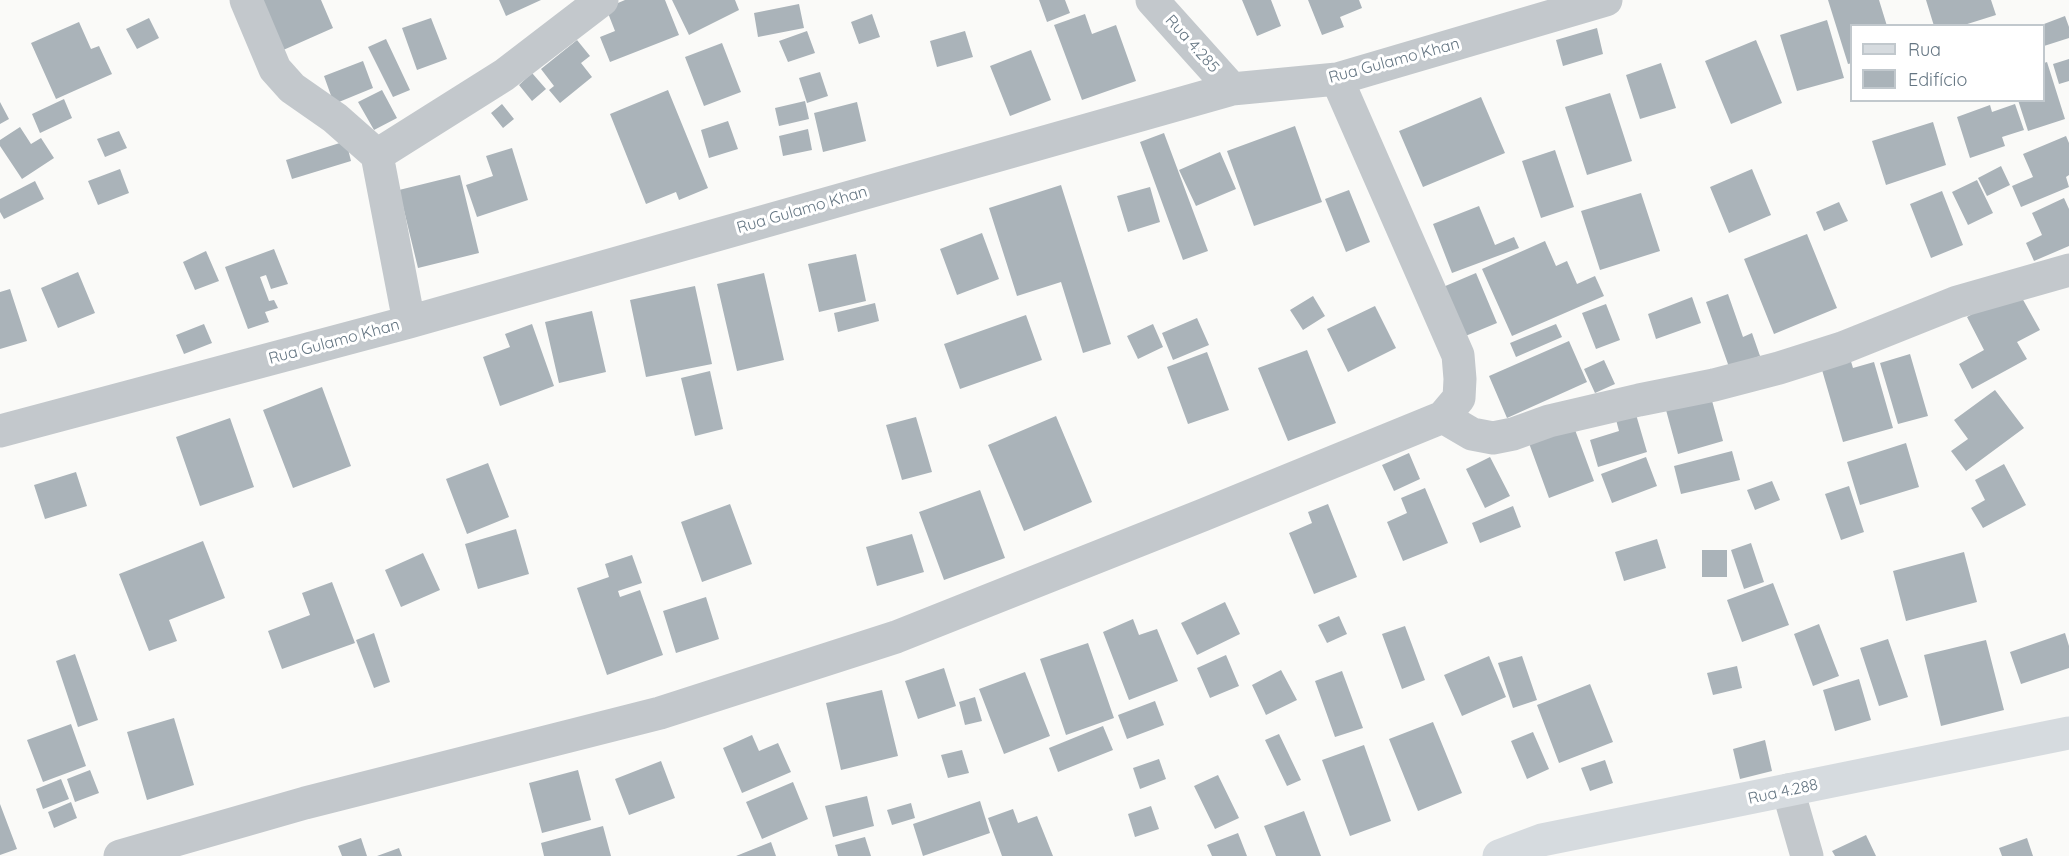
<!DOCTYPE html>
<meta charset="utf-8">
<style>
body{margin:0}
#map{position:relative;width:2069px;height:856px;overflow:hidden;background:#fafaf8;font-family:Quicksand,sans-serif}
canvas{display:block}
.legend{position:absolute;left:1850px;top:24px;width:195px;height:78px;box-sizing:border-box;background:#fff;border:2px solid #c1c8cd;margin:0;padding:8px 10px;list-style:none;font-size:18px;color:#657683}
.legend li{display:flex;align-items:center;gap:12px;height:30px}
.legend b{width:30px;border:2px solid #c1c8cd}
</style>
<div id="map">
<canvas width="2069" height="856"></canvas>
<ul class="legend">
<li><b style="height:8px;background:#d6dbdf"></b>Rua</li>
<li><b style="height:16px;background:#aab3b9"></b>Edifício</li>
</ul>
</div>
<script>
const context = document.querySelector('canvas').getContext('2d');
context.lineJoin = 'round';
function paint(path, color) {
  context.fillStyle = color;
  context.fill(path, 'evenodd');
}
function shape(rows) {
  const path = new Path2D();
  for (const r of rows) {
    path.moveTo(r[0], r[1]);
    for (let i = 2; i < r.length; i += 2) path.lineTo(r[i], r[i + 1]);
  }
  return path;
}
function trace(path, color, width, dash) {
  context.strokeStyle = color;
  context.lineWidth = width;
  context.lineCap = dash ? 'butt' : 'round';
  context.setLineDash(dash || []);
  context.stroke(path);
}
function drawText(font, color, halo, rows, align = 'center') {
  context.font = font + ' Quicksand,sans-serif';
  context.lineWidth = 6;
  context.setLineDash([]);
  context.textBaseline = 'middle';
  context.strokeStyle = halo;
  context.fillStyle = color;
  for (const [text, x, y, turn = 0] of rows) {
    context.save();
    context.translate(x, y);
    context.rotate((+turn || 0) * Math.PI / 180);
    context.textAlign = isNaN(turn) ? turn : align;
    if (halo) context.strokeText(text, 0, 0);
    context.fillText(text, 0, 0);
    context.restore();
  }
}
paint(shape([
 [259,0,321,0,333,28,281,51],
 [499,0,541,0,506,16],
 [625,0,665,0,679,35,610,62,600,37,615,31,606,8],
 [672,0,735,0,739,10,689,35],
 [1039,0,1065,0,1070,13,1047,22],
 [1242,0,1271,0,1281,26,1257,36],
 [1308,0,1359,0,1362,8,1340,17,1344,27,1322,35],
 [1828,0,1879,0,1887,26,1852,26,1852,63,1848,64],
 [1926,0,1991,0,1996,15,1961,26,1934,26],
 [799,4,804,28,758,37,754,13],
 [872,14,880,37,859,44,851,22],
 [1085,14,1092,34,1116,25,1136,81,1082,100,1054,25],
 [2065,16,2069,27,2069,38,2044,46,2044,24],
 [149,18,159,38,137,49,126,29],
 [431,18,447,59,417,70,402,28],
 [1827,20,1844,78,1797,91,1780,35],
 [79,22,91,49,99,46,112,74,56,99,31,43],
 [1597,28,1603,54,1563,66,1556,40],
 [807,31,815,53,788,62,779,41],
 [965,31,973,57,937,67,930,41],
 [386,39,410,90,393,97,368,47],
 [577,40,590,56,581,63,592,77,560,103,549,90,554,86,541,69],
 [1756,40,1782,103,1731,124,1705,61],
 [722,43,741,92,704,106,685,57],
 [1031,50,1051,100,1010,116,990,66],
 [2069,59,2069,81,2059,84,2053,64],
 [363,61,373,88,334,104,324,76],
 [2047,62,2065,119,2028,131,2018,100,2044,100,2044,63],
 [1661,63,1676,108,1640,119,1626,75],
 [820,72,828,96,807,103,799,78],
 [532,73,546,89,532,101,519,85],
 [382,90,397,118,374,130,358,102],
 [668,90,708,188,679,200,676,192,646,204,610,114],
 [1610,93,1632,161,1587,175,1565,107],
 [1481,97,1505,153,1423,187,1399,131],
 [64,99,72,118,40,133,32,114],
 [805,101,809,119,779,126,775,108],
 [0,102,9,119,0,124],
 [857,102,866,141,823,152,814,113],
 [502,104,514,119,503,128,491,113],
 [2015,104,2024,130,2002,137,2005,146,1970,158,1957,117,1990,105,1992,112],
 [728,121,738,149,709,158,701,130],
 [1933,122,1946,165,1886,185,1872,141],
 [1295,126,1322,202,1254,226,1227,151],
 [20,127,31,144,41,138,54,158,22,179,0,146,0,140],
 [808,129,812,150,783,156,779,136],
 [119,131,127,148,105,157,97,139],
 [1164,133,1208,251,1183,260,1140,142],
 [2066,136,2069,143,2069,175,2066,177,2069,187,2021,207,2012,186,2033,177,2023,154],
 [346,141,351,161,292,179,286,160],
 [512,148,528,200,477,217,466,185,493,176,486,156],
 [1555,150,1574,207,1541,218,1522,161],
 [1220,152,1236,189,1196,206,1179,170],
 [2001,166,2010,185,1987,196,1978,178],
 [120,169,129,193,98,205,88,181],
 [1752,169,1771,215,1729,233,1710,187],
 [460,175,479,253,418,268,399,190],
 [1977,180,1993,213,1968,225,1952,192],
 [35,181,44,199,4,219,0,212,0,199],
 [1061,185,1111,344,1083,353,1061,282,1017,296,989,208],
 [1150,187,1160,222,1128,232,1117,196],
 [1349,190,1370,242,1346,252,1325,199],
 [1942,191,1963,245,1931,258,1910,204],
 [1641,193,1660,251,1600,270,1581,211],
 [2064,198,2069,209,2069,246,2034,261,2026,243,2042,235,2032,213],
 [1839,202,1848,221,1824,231,1816,212],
 [1479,206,1495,245,1514,237,1519,248,1452,273,1433,224],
 [982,233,999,279,957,295,940,249],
 [1807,234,1837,308,1774,334,1744,259],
 [1545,241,1556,266,1567,261,1577,284,1595,276,1604,296,1512,336,1482,269],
 [274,249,288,284,271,289,266,275,260,277,269,301,274,300,278,308,265,312,269,322,248,329,225,267],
 [206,251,219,281,195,290,183,262],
 [856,254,866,301,819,312,808,264],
 [78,272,95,313,58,328,41,288],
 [764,273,784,360,737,371,717,284],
 [1476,273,1497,323,1463,337,1443,287],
 [695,286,712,364,646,377,630,300],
 [10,289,27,341,0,349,0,292],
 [2017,289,2040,330,2017,342,2027,359,1972,389,1959,364,1984,350,1967,317],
 [1728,294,1743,337,1752,333,1760,356,1729,367,1706,302],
 [1313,296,1325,316,1303,330,1290,310],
 [1692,297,1701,323,1656,339,1648,314],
 [875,303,879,321,838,332,834,313],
 [1606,304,1620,340,1596,349,1582,313],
 [1375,306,1396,348,1348,372,1327,329],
 [592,311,606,372,559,383,545,322],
 [1026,315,1042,360,960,389,944,344],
 [1197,318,1209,345,1173,360,1162,333],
 [204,324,212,343,184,354,176,335],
 [532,324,554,386,500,406,483,357,510,347,505,334],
 [1153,324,1163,347,1138,359,1127,336],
 [1556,324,1562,337,1516,357,1510,343],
 [1569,341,1587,382,1507,418,1489,376],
 [1307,350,1336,423,1288,441,1258,368],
 [1207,352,1229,410,1188,424,1167,367],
 [1910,354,1928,416,1898,424,1880,363],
 [1849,355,1853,368,1874,362,1893,428,1843,442,1820,363],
 [1604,360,1615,384,1595,393,1584,369],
 [710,371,723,429,695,436,681,378],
 [322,387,351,466,293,488,263,410],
 [1995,390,2024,428,1966,471,1951,451,1968,439,1954,420],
 [1711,397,1723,441,1678,454,1666,410],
 [1635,411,1647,452,1598,467,1590,440,1619,431,1615,416],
 [1056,416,1092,502,1024,531,988,445],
 [916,417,932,472,902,480,886,425],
 [230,418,254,487,200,506,176,437],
 [1571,419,1594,481,1549,498,1526,435],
 [1906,443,1919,487,1860,505,1847,462],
 [1732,451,1740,480,1681,494,1674,466],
 [1409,453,1420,479,1394,491,1382,465],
 [1490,457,1510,496,1485,508,1466,469],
 [1646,457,1657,486,1612,503,1601,474],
 [488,463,509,517,467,534,446,479],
 [2004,464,2026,505,1983,528,1971,508,1985,500,1975,480],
 [76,472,87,506,45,519,34,485],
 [1772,481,1780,500,1755,510,1747,490],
 [1849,486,1864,532,1841,540,1825,494],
 [1425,488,1448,543,1403,561,1387,522,1407,513,1401,498],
 [980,490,1005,558,944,580,919,512],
 [730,504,752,564,702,582,681,522],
 [1328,504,1357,577,1314,594,1289,533,1312,523,1308,512],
 [1513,506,1521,527,1480,543,1472,523],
 [516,529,529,574,478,589,465,544],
 [912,534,924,572,877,586,866,547],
 [1657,539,1666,568,1624,581,1615,552],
 [203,541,225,598,169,620,177,641,149,651,119,574],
 [1751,543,1764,582,1744,589,1731,550],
 [1702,550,1727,550,1727,577,1702,577],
 [1964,552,1977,602,1906,621,1893,571],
 [423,553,440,590,401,607,385,570],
 [632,555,642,583,618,591,620,597,640,590,663,655,607,675,577,588,609,577,605,564],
 [332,582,355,643,282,669,268,631,310,615,302,593],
 [1773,583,1789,625,1742,642,1727,600],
 [706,597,719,639,676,653,663,611],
 [1225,602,1240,634,1197,655,1181,623],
 [1339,616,1347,634,1327,643,1318,625],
 [1133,619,1139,635,1157,629,1178,681,1129,700,1103,632],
 [1819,624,1839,676,1813,686,1794,634],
 [1405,626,1425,680,1402,689,1382,634],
 [374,633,390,682,374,688,356,640],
 [2065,633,2069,646,2069,668,2021,684,2010,652],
 [1888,639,1908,697,1879,706,1860,648],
 [1986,640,2004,710,1941,726,1924,655],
 [1088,643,1114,718,1066,735,1040,659],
 [75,654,98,720,78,727,56,661],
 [1226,655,1239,686,1210,698,1197,668],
 [1489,656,1506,697,1462,716,1444,675],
 [1522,656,1537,700,1513,708,1498,663],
 [1737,666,1742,688,1713,695,1707,673],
 [944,668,956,706,918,719,905,681],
 [1281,670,1297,700,1266,715,1252,685],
 [1342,671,1363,728,1335,737,1315,681],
 [1025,672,1050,736,1004,754,979,689],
 [1859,679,1871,720,1835,731,1823,690],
 [1590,684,1613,742,1559,763,1537,705],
 [882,690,898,756,841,770,826,703],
 [975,697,982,721,965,725,959,702],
 [1155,701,1164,725,1127,739,1118,715],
 [174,718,194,785,147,800,127,732],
 [1433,722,1462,793,1418,811,1389,739],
 [71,724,86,766,43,782,27,740],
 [1103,726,1113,750,1058,772,1049,748],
 [1533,732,1549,769,1527,779,1511,741],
 [1279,734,1301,780,1287,786,1265,740],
 [752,735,759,751,778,743,791,772,742,793,723,748],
 [1765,740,1772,771,1740,779,1733,749],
 [1364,745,1391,821,1350,836,1322,760],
 [962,750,969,773,948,778,941,755],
 [1159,759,1166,779,1140,789,1133,768],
 [1605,760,1613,783,1590,791,1581,768],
 [661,761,675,798,629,815,615,779],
 [90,770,99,793,75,802,67,779],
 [578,770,591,820,542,833,529,783],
 [1218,775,1239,818,1215,829,1194,786],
 [61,779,69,799,43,809,36,789],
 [793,782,808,819,762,839,746,802],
 [867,796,874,826,833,837,825,806],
 [980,801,990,833,923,856,913,824],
 [71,802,77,818,54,828,48,812],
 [911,803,915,818,892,825,887,810],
 [0,804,17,849,0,855],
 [1151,806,1159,829,1135,837,1128,814],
 [1013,809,1018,823,1037,816,1053,856,1002,856,988,818],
 [1304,811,1321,856,1276,856,1264,826],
 [603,826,611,856,544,856,541,843],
 [1238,833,1247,856,1212,856,1207,845],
 [1866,835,1876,856,1835,856,1832,851],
 [865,837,871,856,838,856,835,845],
 [361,838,367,856,342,856,338,846],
 [2027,838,2033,856,2002,856,1999,848],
 [771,842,776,856,736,856],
 [399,848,402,856,377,856]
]), '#aab3b9');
trace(shape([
 [246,0,275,69,292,88,335,118,377,155,409,322],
 [1152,0,1232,89],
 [377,155,504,75,602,0],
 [1443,417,1472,434,1493,438,1513,434,1549,421,1639,400,1714,385,1779,368,1842,348,1957,302,2069,270],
 [0,431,409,322,1232,89,1337,79,1606,0],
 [1788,790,1807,856],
 [120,856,305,803,660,713,896,637,1203,515,1443,417,1459,398,1460,379,1458,355,1337,79]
]), '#c3c8cc', 33);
trace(shape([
 [1499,856,1542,840,2069,733]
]), '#d6dbdf', 33);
drawText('16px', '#657683', '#fff', [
 ["Rua 4.285",1192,44,48],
 ["Rua Gulamo Khan",1394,61,-15],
 ["Rua Gulamo Khan",802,210,-16],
 ["Rua Gulamo Khan",334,342,-15],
 ["Rua 4.288",1783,792,-12]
]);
</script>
